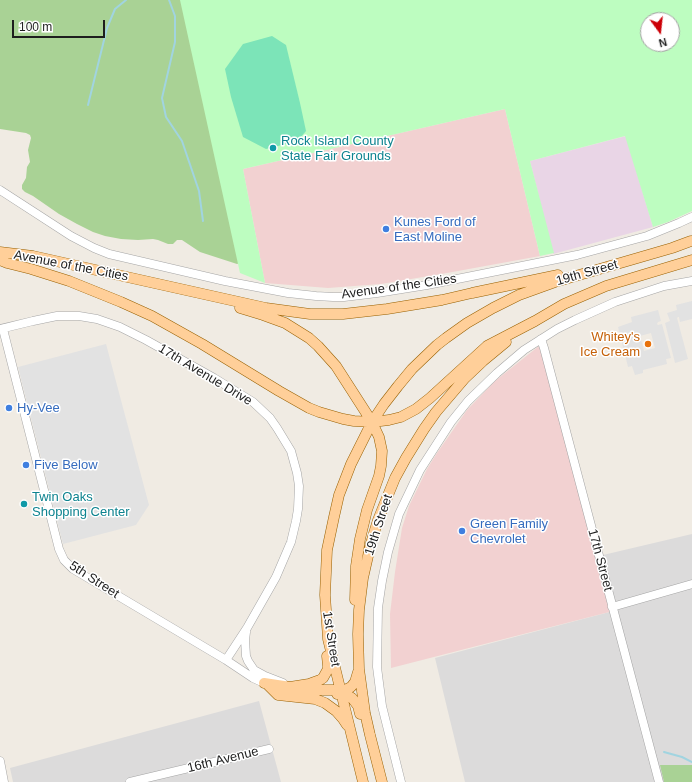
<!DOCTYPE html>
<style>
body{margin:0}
#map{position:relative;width:692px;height:782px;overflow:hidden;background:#f0ebe3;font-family:Helvetica,sans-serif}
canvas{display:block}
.north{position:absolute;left:640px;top:12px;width:40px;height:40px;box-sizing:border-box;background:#fff;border:1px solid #a5a5a5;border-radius:50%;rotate:165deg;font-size:11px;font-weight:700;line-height:16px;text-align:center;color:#1e1e1e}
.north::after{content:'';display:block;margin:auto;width:14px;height:18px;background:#cc0007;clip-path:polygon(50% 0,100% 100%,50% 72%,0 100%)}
.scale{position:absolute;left:12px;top:20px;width:93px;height:18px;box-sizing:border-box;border:2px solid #1e1e1e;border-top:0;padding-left:5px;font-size:12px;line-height:14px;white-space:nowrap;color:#1e1e1e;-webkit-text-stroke:3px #fff;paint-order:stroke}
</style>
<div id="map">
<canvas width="692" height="782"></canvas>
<div class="north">N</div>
<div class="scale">100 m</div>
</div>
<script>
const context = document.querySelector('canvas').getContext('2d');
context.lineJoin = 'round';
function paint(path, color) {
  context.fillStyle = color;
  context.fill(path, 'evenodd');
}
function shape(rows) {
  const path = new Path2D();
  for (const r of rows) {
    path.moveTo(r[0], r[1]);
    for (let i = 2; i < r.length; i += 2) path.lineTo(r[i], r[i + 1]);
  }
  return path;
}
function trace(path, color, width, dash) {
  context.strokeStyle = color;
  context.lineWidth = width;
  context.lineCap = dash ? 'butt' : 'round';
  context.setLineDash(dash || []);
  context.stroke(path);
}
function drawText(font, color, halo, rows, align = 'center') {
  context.font = font + ' Helvetica,sans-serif';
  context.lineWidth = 3;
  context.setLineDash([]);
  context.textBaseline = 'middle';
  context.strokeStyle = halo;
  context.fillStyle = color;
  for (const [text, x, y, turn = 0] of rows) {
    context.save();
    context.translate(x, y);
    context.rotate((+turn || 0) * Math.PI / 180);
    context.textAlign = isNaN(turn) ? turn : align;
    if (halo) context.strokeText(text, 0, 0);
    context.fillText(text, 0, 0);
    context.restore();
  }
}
paint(shape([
 [692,534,692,782,465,782,435,658,617,610,603,555],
 [259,701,281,782,13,782,10,768]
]), '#dcdbdb');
paint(shape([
 [505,109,540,256,447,273,381,284,328,288,265,283,243,169],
 [539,346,617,610,391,668,390,614,395,572,402,528,409,506,427,469,437,453,467,410,495,381]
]), '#f2d1d1');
paint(shape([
 [626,136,653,227,553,254,530,161]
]), '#e9d5e6');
paint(shape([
 [0,0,280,0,247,23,240,263,237,264,200,252,182,240,177,240,173,244,168,244,158,240,153,239,138,240,121,239,105,236,93,232,77,224,59,214,33,196,25,192,22,189,22,185,26,178,27,167,30,162,28,150,31,138,30,135,26,133,0,129],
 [660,765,692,765,692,782,664,782]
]), '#a9d295');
paint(shape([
 [180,0,692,0,692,211,668,222,653,227,625,136,530,161,554,253,540,256,505,109,243,169,265,283,240,273],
 [648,20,672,20,672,44,648,44]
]), '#bdfdc0');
paint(shape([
 [272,36,286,45,300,103,306,131,300,138,290,143,266,149,243,137,231,97,225,69,243,44]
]), '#7ce4b8');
paint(shape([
 [692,301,692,319,680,322,679,317,678,317,677,318,688,359,675,363,665,323,670,321,667,313,677,310,676,305],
 [658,310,661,321,658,322,657,324,658,325,662,324,671,358,666,359,667,364,643,370,643,373,635,375,632,366,628,367,618,327,632,322,631,317],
 [651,333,655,348,644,351,640,336],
 [106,344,149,505,136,525,63,544,18,367]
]), '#e2e2e2');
trace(shape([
 [169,0,175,16,175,42,162,98,166,117,182,141,199,191,203,221],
 [88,105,107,28,115,9,126,0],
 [664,752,682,757,692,762]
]), '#a1d4e0', 2);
const minor = shape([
 [0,190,71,236,94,248,109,254,225,281,288,293,316,296,333,297,344,297,377,293,427,285,577,255,647,236,679,223,692,217],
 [0,329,33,321,57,316,79,316,97,319,120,327,146,340,214,378,253,402,270,418,277,428,291,451,297,473,299,486,298,509,296,521,291,542,276,577,247,628,226,660],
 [3,329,59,549,64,560,73,569,226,660,253,678,264,683],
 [541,339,544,348,659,782],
 [612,607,692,584],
 [246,632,245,640,246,656,248,661,254,670,265,676,283,683],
 [0,761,4,782],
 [130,782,269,749],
 [401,782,382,706,377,667,378,608,382,581,388,552,399,514,420,470,451,422,468,401,497,373,524,350,557,329,575,320,615,302,664,286,692,281]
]);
const major = shape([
 [0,252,33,256,266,308,310,314,343,314,387,309,442,300,472,293,558,275],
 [0,260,7,263,31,269,69,281,121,302,152,316,202,344,279,391,309,408,319,412,343,419,354,421,372,422,389,420,401,417,416,409,430,398,487,346,535,321,564,304,606,286,692,260],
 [240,308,263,315,285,323,309,338,318,346,336,366,372,422,379,437,382,451,381,466,379,476,367,510,360,539,356,566,355,600],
 [264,683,310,690,334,690,347,695,352,698,358,706,360,714],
 [268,685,278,695,315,699,325,703,336,711,343,719,347,725],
 [290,687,309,684,320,680,323,678,328,669,328,666,327,656],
 [337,694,351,687,355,682,358,672],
 [363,782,328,639,325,595,327,550,334,517,339,495,351,464,372,422,384,404,398,386,412,369,437,345,446,338,467,323,493,308,519,295,555,282,672,248,691,241],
 [382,782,370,735,365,713,359,669,358,634,359,610,363,578,371,543,378,520,395,478,406,458,424,429,436,412,465,378,483,361,506,342]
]);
trace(minor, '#a5a5a5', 9);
trace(major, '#986000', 11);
trace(minor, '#fff', 8);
trace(major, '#ffcf99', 10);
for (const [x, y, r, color] of [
 [273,148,4,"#0f9aa8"],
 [386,229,4,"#3f7fe0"],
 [648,344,4,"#e8710a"],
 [9,408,4,"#3f7fe0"],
 [26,465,4,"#3f7fe0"],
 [24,504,4,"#0f9aa8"],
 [462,531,4,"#3f7fe0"]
]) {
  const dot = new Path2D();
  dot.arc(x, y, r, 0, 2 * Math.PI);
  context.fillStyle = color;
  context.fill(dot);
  trace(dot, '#fff', 1.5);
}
drawText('13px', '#0d838f', '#fff', [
 ["Rock Island County",281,141],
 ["State Fair Grounds",281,156],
 ["Twin Oaks",32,497],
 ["Shopping Center",32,512]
], 'left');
drawText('13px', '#366cbe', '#fff', [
 ["Kunes Ford of",394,222],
 ["East Moline",394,237],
 ["Hy-Vee",17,408],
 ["Five Below",34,465],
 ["Green Family",470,524],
 ["Chevrolet",470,539]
], 'left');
drawText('13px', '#1e1e1e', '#fff', [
 ["Avenue of the Cities",71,266,11],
 ["19th Street",587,273,-16],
 ["Avenue of the Cities",399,287,-8],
 ["17th Avenue Drive",205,375,31],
 ["19th Street",379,525,-72],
 ["17th Street",600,560,75],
 ["5th Street",94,580,33],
 ["1st Street",331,639,81],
 ["16th Avenue",223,760,-14]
]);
drawText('13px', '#c56008', '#fff', [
 ["Whitey's",640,337],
 ["Ice Cream",640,352]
], 'right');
</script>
